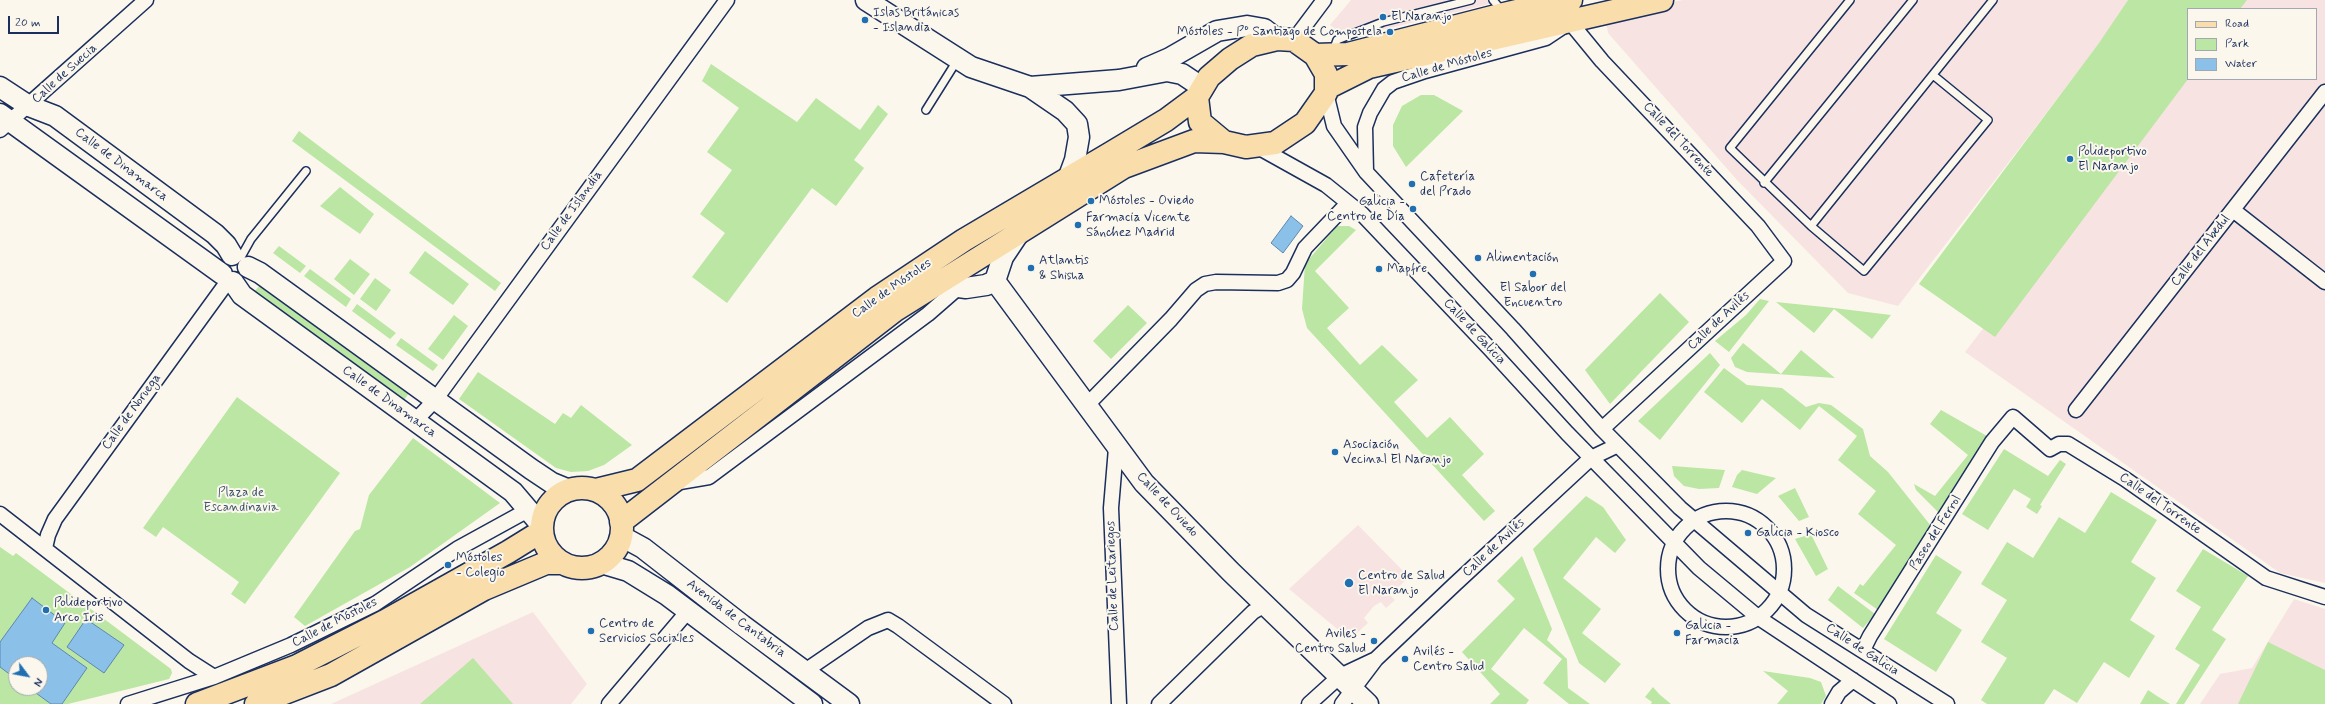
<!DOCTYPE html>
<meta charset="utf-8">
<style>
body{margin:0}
#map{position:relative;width:2325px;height:704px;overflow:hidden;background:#fbf7ec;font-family:Mynerve,sans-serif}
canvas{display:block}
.legend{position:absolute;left:2187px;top:8px;width:130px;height:72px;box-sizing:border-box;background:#fbf7ec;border:1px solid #a1a7b3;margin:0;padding:5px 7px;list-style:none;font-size:12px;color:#1b2f5e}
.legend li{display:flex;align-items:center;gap:8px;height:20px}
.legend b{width:20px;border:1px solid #a1a7b3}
.north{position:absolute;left:8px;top:656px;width:40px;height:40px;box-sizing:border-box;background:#fbf7ec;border:1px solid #a1a7b3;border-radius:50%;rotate:122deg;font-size:11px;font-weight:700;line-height:16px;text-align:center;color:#1b2f5e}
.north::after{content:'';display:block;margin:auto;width:14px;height:18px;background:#1f6fb2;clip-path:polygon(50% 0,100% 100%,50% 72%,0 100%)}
.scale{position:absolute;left:8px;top:16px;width:51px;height:18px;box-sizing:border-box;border:2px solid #1b2f5e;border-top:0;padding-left:5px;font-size:12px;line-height:14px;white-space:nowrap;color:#1b2f5e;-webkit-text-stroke:3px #fbf7ec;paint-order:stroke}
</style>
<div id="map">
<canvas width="2325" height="704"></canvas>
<ul class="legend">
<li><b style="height:5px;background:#f9ddab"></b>Road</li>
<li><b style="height:11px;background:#bbe6a3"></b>Park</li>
<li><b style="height:11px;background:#8bc1e9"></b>Water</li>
</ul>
<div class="north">N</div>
<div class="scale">20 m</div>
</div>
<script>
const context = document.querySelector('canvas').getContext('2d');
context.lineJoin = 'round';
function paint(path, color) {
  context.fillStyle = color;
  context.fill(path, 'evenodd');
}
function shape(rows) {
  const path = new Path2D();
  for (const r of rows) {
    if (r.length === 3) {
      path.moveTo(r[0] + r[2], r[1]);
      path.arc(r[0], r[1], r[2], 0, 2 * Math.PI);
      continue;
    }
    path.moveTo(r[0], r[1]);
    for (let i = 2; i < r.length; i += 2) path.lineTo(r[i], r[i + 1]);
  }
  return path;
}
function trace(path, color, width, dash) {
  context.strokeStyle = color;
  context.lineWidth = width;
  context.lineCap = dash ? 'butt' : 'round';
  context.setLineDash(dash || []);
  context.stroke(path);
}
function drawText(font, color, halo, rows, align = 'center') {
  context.font = font + ' Mynerve,sans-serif';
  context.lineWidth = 4;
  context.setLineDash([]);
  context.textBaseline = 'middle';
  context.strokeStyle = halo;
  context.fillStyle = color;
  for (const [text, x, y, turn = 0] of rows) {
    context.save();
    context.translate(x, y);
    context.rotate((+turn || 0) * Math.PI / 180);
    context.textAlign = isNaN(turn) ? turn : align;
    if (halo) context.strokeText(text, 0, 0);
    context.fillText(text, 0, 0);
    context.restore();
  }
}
paint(shape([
 [1351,0,1494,0,1489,4,1473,8,1348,38,1330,25],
 [1683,0,2128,0,2104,37,2022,145,1898,306,1848,293,1737,180,1608,33,1605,14],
 [2236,0,2325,0,2325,583,2280,573,1965,352,2188,62,2188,79,2316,79,2316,9,2229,9],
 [1358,525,1409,577,1390,595,1395,600,1386,608,1381,602,1374,606,1364,618,1368,623,1356,634,1348,635,1342,633,1289,589],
 [2294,599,2325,609,2325,704,2200,704,2220,674,2252,668],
 [533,612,587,684,571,704,331,704]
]), '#f7e4e2');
paint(shape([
 [2128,0,2247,0,2240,9,2188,9,2188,79,1995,337,1919,284,2099,43],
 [711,64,797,122,816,98,860,130,878,105,888,114,854,160,864,168,836,206,812,188,727,303,692,277,725,233,700,214,732,170,707,152,739,108,702,81],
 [1421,95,1434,95,1463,111,1406,167,1393,146,1393,125,1402,106],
 [299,131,501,283,495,291,292,141],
 [340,187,374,214,360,234,320,206],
 [1337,226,1349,226,1356,230,1315,271,1349,308,1327,328,1360,365,1382,345,1418,380,1394,402,1427,438,1450,417,1484,454,1462,475,1495,511,1484,521,1307,328,1302,309,1305,264],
 [279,246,306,266,300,273,273,253],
 [425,251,469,284,453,305,409,273],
 [350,259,370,274,354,295,334,279],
 [310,269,351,299,346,307,304,276],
 [375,278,391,290,376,311,360,299],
 [261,284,409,393,402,403,253,293],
 [1660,293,1689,322,1610,404,1585,370],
 [1760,299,1769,301,1729,352,1715,341,1746,315],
 [1776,302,1834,308,1891,315,1872,339,1834,309,1814,333],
 [357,304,396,333,390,339,352,311],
 [1128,305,1147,323,1111,359,1093,341],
 [454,315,468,326,443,360,428,349],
 [401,338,438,365,433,371,396,345],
 [1743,343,1781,374,1801,350,1835,378,1747,372,1735,367,1731,358],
 [1710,353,1720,365,1660,440,1638,421],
 [1724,368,1747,385,1782,388,1806,407,1819,403,1831,405,1863,429,1870,456,1888,472,1931,526,1878,610,1854,593,1860,584,1863,586,1896,545,1858,514,1876,491,1838,460,1857,436,1819,406,1800,430,1762,399,1742,423,1704,392],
 [478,372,555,424,563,413,571,418,581,405,632,445,604,465,588,471,571,472,556,468,459,399],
 [237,397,340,473,245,604,231,594,239,582,163,527,156,537,143,528],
 [1941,410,1987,436,1939,513,1916,490,1914,484,1935,496,1968,455,1930,424],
 [413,438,500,503,410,567,305,626,294,617,355,531,360,529,369,495],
 [2004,449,2048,476,2060,460,2066,464,2040,505,2042,506,2037,514,2026,507,2031,499,2014,489,1988,530,1962,514],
 [1672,466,1725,470,1719,488,1699,489,1684,486,1674,476],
 [1742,470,1776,478,1757,494,1732,487,1737,475],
 [1795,488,1809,517,1799,521,1778,496],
 [2111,492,2157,520,2131,562,2156,578,2130,620,2155,636,2129,678,2104,662,2077,703,2054,689,2044,704,1987,704,1981,700,2007,658,1981,642,2007,600,1981,584,2007,542,2033,558,2059,517,2085,533],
 [1586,496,1603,507,1626,540,1615,553,1596,537,1563,578,1601,609,1582,633,1621,664,1605,683,1579,663,1533,549],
 [1811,534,1828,569,1816,576,1795,539],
 [0,547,13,556,16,553,171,669,172,673,169,679,68,704,0,704],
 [16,664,40,664,40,688,16,688],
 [2203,549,2248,576,2212,630,2226,639,2184,704,2176,704,2200,665,2175,649,2201,607,2176,591],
 [1936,555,1962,572,1936,613,1962,630,1936,672,1884,639],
 [1522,556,1552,629,1547,640,1567,659,1568,688,1590,704,1569,704,1543,683,1562,659,1524,628,1491,669,1529,700,1526,704,1490,704,1500,694,1462,652,1515,599,1497,581],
 [1838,586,1875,614,1863,628,1828,600],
 [2268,642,2325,670,2325,704,2238,704],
 [473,658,513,704,420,704],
 [1763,671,1810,678,1821,682,1826,696,1821,704,1777,704,1788,691],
 [1653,687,1659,694,1671,704,1651,704,1652,702,1645,697],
 [2148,690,2157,696,2170,704,2140,704]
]), '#bbe6a3');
const water = shape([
 [1291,216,1303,226,1283,253,1271,243,1291,216],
 [32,598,65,623,52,643,87,668,62,704,51,704,29,688,40,688,40,664,16,664,16,679,0,667,0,642,32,598],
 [86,619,124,645,104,673,67,647,86,619]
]);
paint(water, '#8bc1e9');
trace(water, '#5e87b1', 1);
const lane = shape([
 [1493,0,1503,12],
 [1850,0,1730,148,1811,226,1864,271,1988,120,1933,75],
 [1333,51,1337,40,1383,22,1471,0],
 [926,110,958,59],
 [1764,183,1913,0],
 [1811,226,1993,0],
 [241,257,251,239,306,171]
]);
const street = shape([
 [1294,40,1324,0],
 [1326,93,1334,126,1366,172,1513,329,1602,429,1680,508,1806,615,1947,704],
 [0,130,146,0],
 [1256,146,1326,185,1362,214,1491,350,1567,433,1699,568,1759,618,1889,704],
 [1366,172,1365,127,1370,113,1384,89,1393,82,1425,71,1546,38,1570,22,1602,61,1758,226,1784,261,1602,429],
 [2233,210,2325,282],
 [1086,406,1171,319,1196,290,1205,284,1216,282,1278,283,1287,280,1293,273,1305,248,1348,203],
 [2076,410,2325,92],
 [415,421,435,400,727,0],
 [1116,448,1111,508,1119,704],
 [674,483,709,477,928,314,959,287],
 [1726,569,58],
 [0,514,189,661,214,677],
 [45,548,48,535,55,519,228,281],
 [1863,650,1870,636,1992,442,2013,417,2050,449,2059,444,2068,444,2125,479,2266,578,2325,597],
 [805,671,868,628,888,620,898,626,1004,704],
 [128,704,214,677,291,645,375,604,457,549,528,510],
 [609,704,688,611],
 [1159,704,1253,612,1265,605],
 [1309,704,1340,676,1374,660],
 [1342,704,1376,659,1454,585,1591,458,1618,445],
 [1832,704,1839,692,1853,680]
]);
const secondary = shape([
 [866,0,971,67,1030,87,1065,111,1077,124,1079,137,1075,160,1068,179],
 [1147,68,1170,58,1217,31,1247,26,1264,29,1277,39],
 [0,87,29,106,55,116,215,234,226,245,232,255],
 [1030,87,1119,80,1167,71,1182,74,1203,88],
 [0,114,222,274],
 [248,267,260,273,531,469,552,483,569,490],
 [995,281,1144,483,1231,572,1368,704],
 [233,282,242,295,513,492,542,526],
 [937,284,966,288,986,285,995,281,1003,257,1019,233],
 [621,536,643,548,742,625,849,704],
 [601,563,628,571,667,595,812,704]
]);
const primary = shape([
 [1277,39,1294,40,1315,55,1326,74,1326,93,1305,123,1275,143,1246,147,1224,142,1200,122,1197,97,1209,77,1230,59,1252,45,1277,39],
 [1315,55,1348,54,1504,14,1550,3,1571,0],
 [1327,88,1369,67,1662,0],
 [582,528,40],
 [596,490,637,480,877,298,964,240,1111,153,1166,120,1197,97],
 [621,522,894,311,1124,167,1194,141,1224,142],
 [197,704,297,666,385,621,508,552,542,531],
 [256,704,331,675,484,589,546,563,562,563]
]);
trace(lane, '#1b2f5e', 10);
trace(street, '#1b2f5e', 17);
trace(secondary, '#1b2f5e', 23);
trace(primary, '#1b2f5e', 25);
trace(lane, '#fbf7ec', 7);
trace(street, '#fbf7ec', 14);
trace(secondary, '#fbf7ec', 20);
trace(primary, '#f9ddab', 22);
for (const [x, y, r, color] of [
 [1383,17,4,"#1f6fb2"],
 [865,20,4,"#1f6fb2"],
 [1390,32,4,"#1f6fb2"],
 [2070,159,4,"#1f6fb2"],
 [1412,184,4,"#1f6fb2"],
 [1091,201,4,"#1f6fb2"],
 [1413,209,4,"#1f6fb2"],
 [1078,225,4,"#1f6fb2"],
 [1478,258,4,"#1f6fb2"],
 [1031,268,4,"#1f6fb2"],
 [1379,269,4,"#1f6fb2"],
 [1533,274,4,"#1f6fb2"],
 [1335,452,4,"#1f6fb2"],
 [1748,533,4,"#1f6fb2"],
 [448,565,4,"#1f6fb2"],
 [1349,583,5,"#1f6fb2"],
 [46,610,4,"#1f6fb2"],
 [591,631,4,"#1f6fb2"],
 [1677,633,4,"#1f6fb2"],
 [1374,641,4,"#1f6fb2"],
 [1405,659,4,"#1f6fb2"]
]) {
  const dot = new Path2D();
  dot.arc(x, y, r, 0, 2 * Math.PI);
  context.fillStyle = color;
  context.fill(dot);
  trace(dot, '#fbf7ec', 1.5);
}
drawText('13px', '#1b2f5e', '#fbf7ec', [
 ["Islas Británicas",873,13],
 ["- Islandia",873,28],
 ["El Naranjo",1391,17],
 ["Móstoles - Pº Santiago de Compostela",1382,32,"right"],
 ["Polideportivo",2078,152],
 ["El Naranjo",2078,167],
 ["Cafetería",1420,177],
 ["del Prado",1420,192],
 ["Móstoles - Oviedo",1099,201],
 ["Galicia -",1405,202,"right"],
 ["Centro de Día",1405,217,"right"],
 ["Farmacia Vicente",1086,218],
 ["Sánchez Madrid",1086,233],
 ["Alimentación",1486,258],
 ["Atlantis",1039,261],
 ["& Shisha",1039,276],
 ["Mapfre",1387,269],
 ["El Sabor del",1533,288,"center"],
 ["Encuentro",1533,303,"center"],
 ["Asociación",1343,445],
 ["Vecinal El Naranjo",1343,460],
 ["Galicia - Kiosco",1756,533],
 ["Móstoles",456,558],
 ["- Colegio",456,573],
 ["Centro de Salud",1358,576],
 ["El Naranjo",1358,591],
 ["Polideportivo",54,603],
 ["Arco Iris",54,618],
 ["Centro de",599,624],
 ["Servicios Sociales",599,639],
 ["Galicia -",1685,626],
 ["Farmacia",1685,641],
 ["Aviles -",1366,634,"right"],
 ["Centro Salud",1366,649,"right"],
 ["Avilés -",1413,652],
 ["Centro Salud",1413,667]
], 'left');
drawText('13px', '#1b2f5e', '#fbf7ec', [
 ["Calle de Móstoles",1447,66,-16],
 ["Calle de Suecia",65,74,-42],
 ["Calle del Torrente",1678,140,47],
 ["Calle de Dinamarca",121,165,37],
 ["Calle de Islandia",572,211,-54],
 ["Calle del Abedul",2201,251,-52],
 ["Calle de Móstoles",892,289,-35],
 ["Calle de Avilés",1719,321,-43],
 ["Calle de Galicia",1474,332,47],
 ["Calle de Dinamarca",389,402,36],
 ["Calle de Noruega",132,412,-54],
 ["Calle del Torrente",2160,504,35],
 ["Calle de Oviedo",1167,505,47],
 ["Paseo del Ferrol",1936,533,-58],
 ["Calle de Avilés",1494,548,-43],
 ["Calle de Leitariegos",1113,576,-92],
 ["Avenida de Cantabria",736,619,37],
 ["Calle de Móstoles",335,623,-27],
 ["Calle de Galicia",1862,650,33]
]);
drawText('13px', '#3b546c', '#fbf7ec', [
 ["Plaza de",241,493],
 ["Escandinavia",241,508]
]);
</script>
